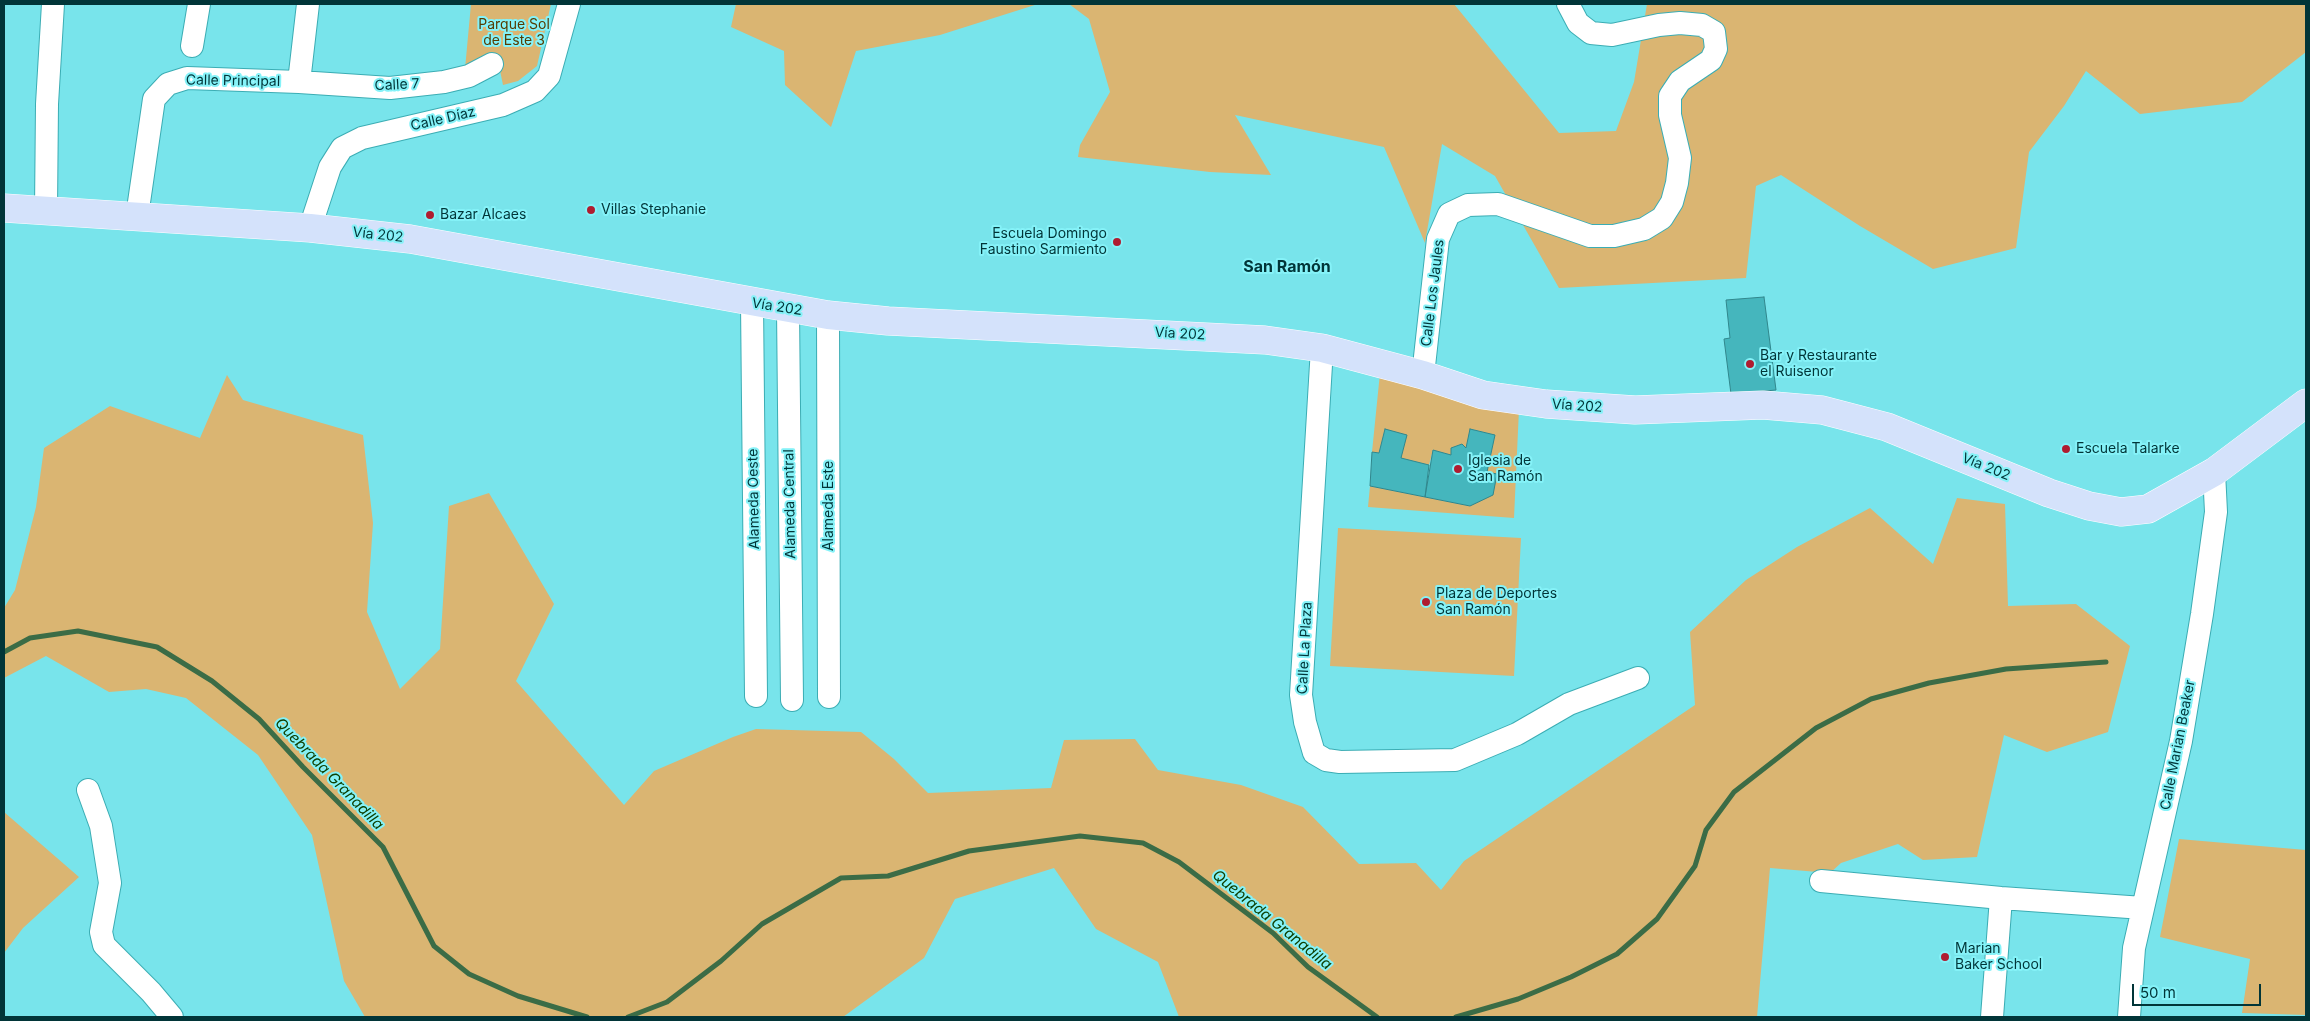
<!DOCTYPE html>
<meta charset="utf-8">
<style>
body{margin:0}
#map{position:relative;width:2310px;height:1021px;overflow:hidden;background:#78e4eb;font-family:Inter,sans-serif}
canvas{display:block}
.frame{position:absolute;inset:0;border:5px solid #013538;pointer-events:none}
.scale{position:absolute;left:2132px;top:984px;width:129px;height:22px;box-sizing:border-box;border:2px solid #013538;border-top:0;padding-left:6px;font-size:15px;line-height:18px;white-space:nowrap;color:#013538;-webkit-text-stroke:4px #85f2f8;paint-order:stroke}
</style>
<div id="map">
<canvas width="2310" height="1021"></canvas>
<div class="frame"></div>
<div class="scale">50 m</div>
</div>
<script>
const context = document.querySelector('canvas').getContext('2d');
context.lineJoin = 'round';
function paint(path, color) {
  context.fillStyle = color;
  context.fill(path, 'evenodd');
}
function shape(rows) {
  const path = new Path2D();
  for (const r of rows) {
    path.moveTo(r[0], r[1]);
    for (let i = 2; i < r.length; i += 2) path.lineTo(r[i], r[i + 1]);
  }
  return path;
}
function trace(path, color, width, dash) {
  context.strokeStyle = color;
  context.lineWidth = width;
  context.lineCap = dash ? 'butt' : 'round';
  context.setLineDash(dash || []);
  context.stroke(path);
}
function drawText(font, color, halo, rows, align = 'center') {
  context.font = font + ' Inter,sans-serif';
  context.lineWidth = 4;
  context.setLineDash([]);
  context.textBaseline = 'middle';
  context.strokeStyle = halo;
  context.fillStyle = color;
  for (const [text, x, y, turn = 0] of rows) {
    context.save();
    context.translate(x, y);
    context.rotate((+turn || 0) * Math.PI / 180);
    context.textAlign = isNaN(turn) ? turn : align;
    if (halo) context.strokeText(text, 0, 0);
    context.fillText(text, 0, 0);
    context.restore();
  }
}
paint(shape([
 [471,4,551,4,537,66,518,81,503,85,497,56,465,69],
 [736,4,1038,4,940,35,856,51,831,127,785,85,784,51,731,27],
 [1069,4,1454,4,1559,133,1616,131,1634,82,1647,4,2306,4,2306,52,2242,102,2140,114,2086,71,2064,106,2029,152,2016,248,1933,269,1860,226,1781,175,1756,186,1746,278,1559,288,1495,176,1442,144,1425,243,1384,147,1235,115,1271,175,1210,172,1078,157,1080,145,1110,92,1089,19],
 [1380,373,1519,409,1514,518,1368,507,1370,486,1470,506,1487,472,1495,435,1471,429,1466,448,1462,444,1451,448,1451,455,1433,450,1429,465,1401,458,1385,429,1379,453,1372,452],
 [227,375,243,400,363,435,373,523,367,612,400,689,440,649,449,506,489,493,554,604,516,681,624,805,654,771,733,737,756,729,861,732,894,759,928,793,1051,788,1064,740,1135,739,1158,770,1241,785,1303,807,1359,864,1416,863,1441,890,1464,861,1695,705,1690,632,1746,580,1797,547,1870,508,1933,564,1957,498,2005,504,2008,606,2076,604,2130,646,2108,732,2047,752,2004,735,1977,857,1923,860,1898,844,1841,863,1830,873,1770,868,1757,1017,1179,1017,1158,962,1096,929,1054,868,955,899,924,958,843,1017,365,1017,344,981,312,835,258,755,186,698,146,689,109,692,46,656,4,678,4,608,15,590,36,507,44,448,110,406,200,438],
 [1338,528,1521,538,1514,676,1330,666],
 [4,812,79,877,23,928,4,953],
 [2179,839,2306,850,2306,1015,2242,1013,2250,959,2160,937]
]), '#dab572');
trace(shape([
 [4,652,30,638,78,631,157,647,212,681,259,719,303,767,383,847,434,946,469,974,518,996,587,1017],
 [628,1017,667,1002,721,961,762,924,841,878,888,876,969,851,1080,836,1143,843,1179,862,1273,933,1308,967,1377,1017],
 [1456,1017,1518,999,1571,977,1617,954,1657,919,1695,866,1706,830,1734,792,1816,728,1871,699,1929,683,2006,669,2106,662]
]), '#3b6c46', 5);
const building = shape([
 [1764,297,1776,390,1731,394,1724,339,1730,338,1726,300,1764,297],
 [1385,429,1407,435,1401,458,1429,465,1425,497,1370,486,1372,452,1379,453,1385,429],
 [1470,429,1495,435,1487,472,1497,474,1493,495,1470,506,1425,497,1433,450,1451,455,1451,448,1462,444,1466,448,1470,429]
]);
paint(building, '#45b6bd');
trace(building, '#31868c', 1);
const minor = shape([
 [192,46,199,4],
 [299,82,390,88,444,82,469,76,492,64],
 [46,210,47,104,53,4],
 [137,216,154,99,168,84,187,78,299,82,308,4],
 [310,228,330,167,342,148,362,138,503,105,535,91,549,76,569,4],
 [752,303,756,696],
 [788,309,792,700],
 [828,315,829,697],
 [1322,348,1301,695,1305,722,1314,753,1326,760,1340,762,1455,760,1517,734,1569,704,1638,678],
 [1423,375,1438,239,1449,214,1468,205,1498,204,1590,236,1614,236,1644,229,1662,218,1672,202,1677,183,1680,158,1670,115,1670,96,1680,81,1711,60,1716,49,1714,32,1702,25,1680,23,1659,25,1612,35,1591,33,1578,23,1568,4],
 [88,790,101,826,110,883,101,932,104,945,151,992,172,1017],
 [1821,881,2001,898,2143,908],
 [1992,1017,2001,898],
 [2129,1017,2134,948,2181,741,2202,614,2216,512,2214,472]
]);
const major = shape([
 [4,208,310,228,410,239,828,315,888,321,1265,340,1322,348,1423,375,1483,395,1546,404,1635,410,1763,405,1822,410,1887,427,2049,493,2089,506,2121,512,2148,509,2214,472,2306,403]
]);
trace(minor, '#3badb4', 24);
trace(major, '#fff', 29);
trace(minor, '#fff', 22);
trace(major, '#d4e2fb', 28);
for (const [x, y, r, color] of [
 [591,210,5,"#af1c30"],
 [430,215,5,"#af1c30"],
 [1117,242,5,"#af1c30"],
 [1750,364,5,"#af1c30"],
 [2066,449,5,"#af1c30"],
 [1458,469,5,"#af1c30"],
 [1426,602,5,"#af1c30"],
 [1945,957,5,"#af1c30"]
]) {
  const dot = new Path2D();
  dot.arc(x, y, r, 0, 2 * Math.PI);
  context.fillStyle = color;
  context.fill(dot);
  trace(dot, '#85f2f8', 2);
}
drawText('14px', '#563c02', '#85f2f8', [
 ["Parque Sol",514,25],
 ["de Este 3",514,41]
]);
drawText('14px', '#013538', '#85f2f8', [
 ["Calle Principal",233,81,1],
 ["Calle 7",397,85,-3],
 ["Calle Díaz",443,119,-13],
 ["Vía 202",378,235,6],
 ["Calle Los Jaules",1433,293,-83],
 ["Vía 202",777,307,9],
 ["Vía 202",1180,334,3],
 ["Vía 202",1577,406,4],
 ["Vía 202",1986,467,22],
 ["Alameda Oeste",754,499,-91],
 ["Alameda Central",790,504,-91],
 ["Alameda Este",829,506,-90],
 ["Calle La Plaza",1305,648,-87],
 ["Calle Marian Beaker",2178,745,-79]
]);
drawText('14px', '#013538', '#85f2f8', [
 ["Villas Stephanie",601,210],
 ["Bazar Alcaes",440,215],
 ["Escuela Domingo",1107,234,"right"],
 ["Faustino Sarmiento",1107,250,"right"],
 ["Bar y Restaurante",1760,356],
 ["el Ruisenor",1760,372],
 ["Escuela Talarke",2076,449],
 ["Iglesia de",1468,461],
 ["San Ramón",1468,477],
 ["Plaza de Deportes",1436,594],
 ["San Ramón",1436,610],
 ["Marian",1955,949],
 ["Baker School",1955,965]
], 'left');
drawText('italic 15px', '#0e4004', '#85f2f8', [
 ["Quebrada Granadilla",329,774,46],
 ["Quebrada Granadilla",1272,920,39]
]);
drawText('bold 16px', '#013538', '#85f2f8', [
 ["San Ramón",1287,267]
]);
</script>
